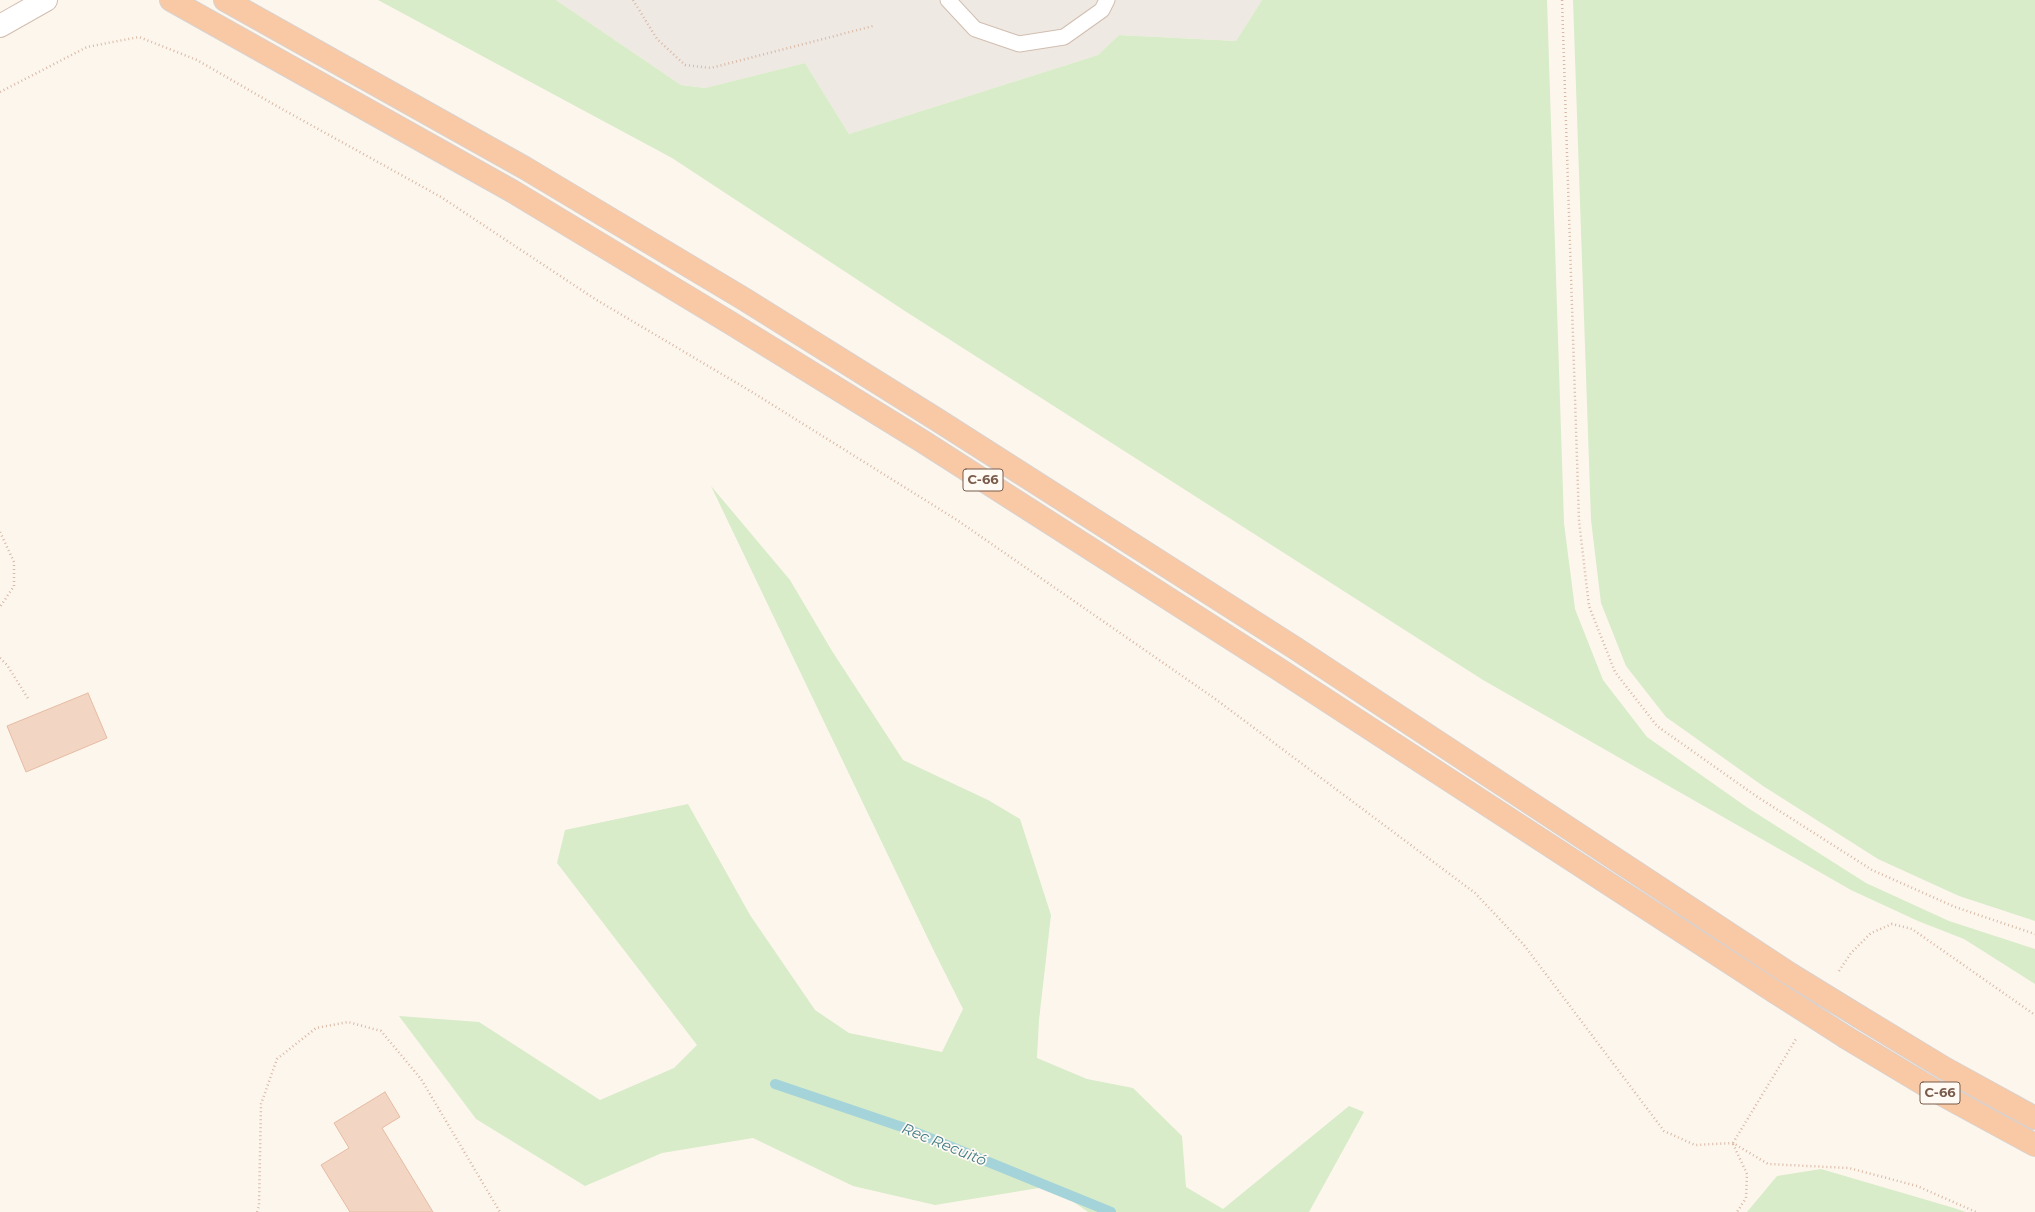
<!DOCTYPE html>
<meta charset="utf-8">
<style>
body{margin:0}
canvas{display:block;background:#fdf6ec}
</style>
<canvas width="2035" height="1212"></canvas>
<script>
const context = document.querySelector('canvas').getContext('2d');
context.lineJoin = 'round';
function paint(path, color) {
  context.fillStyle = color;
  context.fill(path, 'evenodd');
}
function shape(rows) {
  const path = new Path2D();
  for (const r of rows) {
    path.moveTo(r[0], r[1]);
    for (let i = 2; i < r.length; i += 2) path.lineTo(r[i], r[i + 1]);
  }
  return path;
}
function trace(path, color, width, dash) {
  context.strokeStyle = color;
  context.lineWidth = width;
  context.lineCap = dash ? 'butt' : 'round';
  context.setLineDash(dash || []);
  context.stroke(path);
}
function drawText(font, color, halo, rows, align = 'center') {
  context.font = font + ' Montserrat,sans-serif';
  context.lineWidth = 3.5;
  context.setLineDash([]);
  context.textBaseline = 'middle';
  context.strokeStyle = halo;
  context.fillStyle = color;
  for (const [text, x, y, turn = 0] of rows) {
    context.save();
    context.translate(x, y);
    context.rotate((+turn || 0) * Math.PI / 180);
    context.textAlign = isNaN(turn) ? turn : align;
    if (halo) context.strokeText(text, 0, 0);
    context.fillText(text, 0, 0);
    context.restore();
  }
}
paint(shape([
 [556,0,1262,0,1236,41,1119,35,1098,55,849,134,805,63,705,88,681,85]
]), '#efe9e4');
paint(shape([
 [378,0,556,0,681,85,705,88,805,63,849,134,1098,55,1119,35,1236,41,1262,0,1547,0,1564,523,1575,609,1603,680,1647,737,1748,808,1866,883,1949,921,2035,949,2035,984,1964,939,1918,921,1851,890,1483,680,908,313,672,158],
 [1573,0,2035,0,2035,921,1959,896,1878,859,1763,786,1666,717,1626,666,1601,603,1591,520],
 [711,486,790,580,832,651,903,760,988,800,1020,819,1051,915,1039,1020,1037,1058,1087,1079,1133,1088,1182,1136,1186,1187,1223,1209,1349,1106,1364,1112,1309,1212,1088,1212,1051,1186,935,1205,853,1186,753,1138,662,1153,585,1186,476,1119,399,1016,479,1022,600,1100,674,1068,697,1045,557,863,565,830,688,804,750,915,815,1010,849,1033,942,1052,963,1009,932,947],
 [1821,1169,1954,1208,1966,1212,1747,1212,1777,1176]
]), '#d8ecc9');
trace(shape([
 [775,1084,905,1128,1111,1212]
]), '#a5d3da', 10);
const building = shape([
 [88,693,107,738,26,772,7,726,88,693],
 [385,1092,400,1117,382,1128,433,1212,350,1212,321,1165,349,1148,334,1123,385,1092]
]);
paint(building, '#f3d5c3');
trace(building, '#e6bba3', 1);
const service = shape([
 [948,0,975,29,1019,44,1064,37,1102,10,1107,0]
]);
const minor = shape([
 [0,26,46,0]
]);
const trunk = shape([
 [171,0,512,191,729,322,922,441,1280,670,1775,992],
 [225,0,525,168,744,299,936,419,1295,648,1790,974],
 [1860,1017,1944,1068,2035,1118],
 [1847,1038,1932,1089,2035,1145]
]);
trace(service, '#d1beb0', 17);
trace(minor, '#d1beb0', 24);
trace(trunk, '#dad1cd', 24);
trace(shape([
 [633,0,657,39,685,65,711,68,873,26],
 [1562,0,1579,521,1589,606,1615,672,1657,726,1756,796,1872,870,1955,907,2035,934],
 [0,92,87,47,139,37,197,60,282,109,441,197,595,299,752,392,957,520,1214,698,1475,893,1524,945,1664,1131,1695,1145,1733,1143,1768,1164,1849,1168,1917,1186,1976,1212],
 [0,532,14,562,14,586,0,607],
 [0,658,7,665,29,700],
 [1839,971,1851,953,1871,933,1892,924,1912,929,2035,1015],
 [1733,1143,1796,1039],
 [1733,1144,1747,1174,1746,1198,1737,1212],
 [257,1212,259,1206,261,1104,277,1059,316,1028,348,1022,381,1031,421,1079,500,1212]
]), '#d9b8a5', 2.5, [1, 3]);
trace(service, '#fff', 15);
trace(minor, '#fff', 22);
trace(trunk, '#f9c8a4', 22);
const trunkBridge = shape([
 [1790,974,1860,1017],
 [1775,992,1847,1038]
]);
trace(trunkBridge, '#dad1cd', 24, []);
trace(trunkBridge, '#f9c8a4', 22);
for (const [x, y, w] of [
 [983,480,40],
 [1940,1093,40]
]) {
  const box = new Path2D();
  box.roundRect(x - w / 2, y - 11, w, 22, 3);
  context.fillStyle = '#fffaf3';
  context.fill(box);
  trace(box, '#7a5c4d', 1);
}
drawText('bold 13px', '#7a5c4d', null, [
 ["C-66",983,480],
 ["C-66",1940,1093]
]);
drawText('italic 15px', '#437c86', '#fffaf3', [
 ["Rec Recuitó",944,1145,22]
]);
</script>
